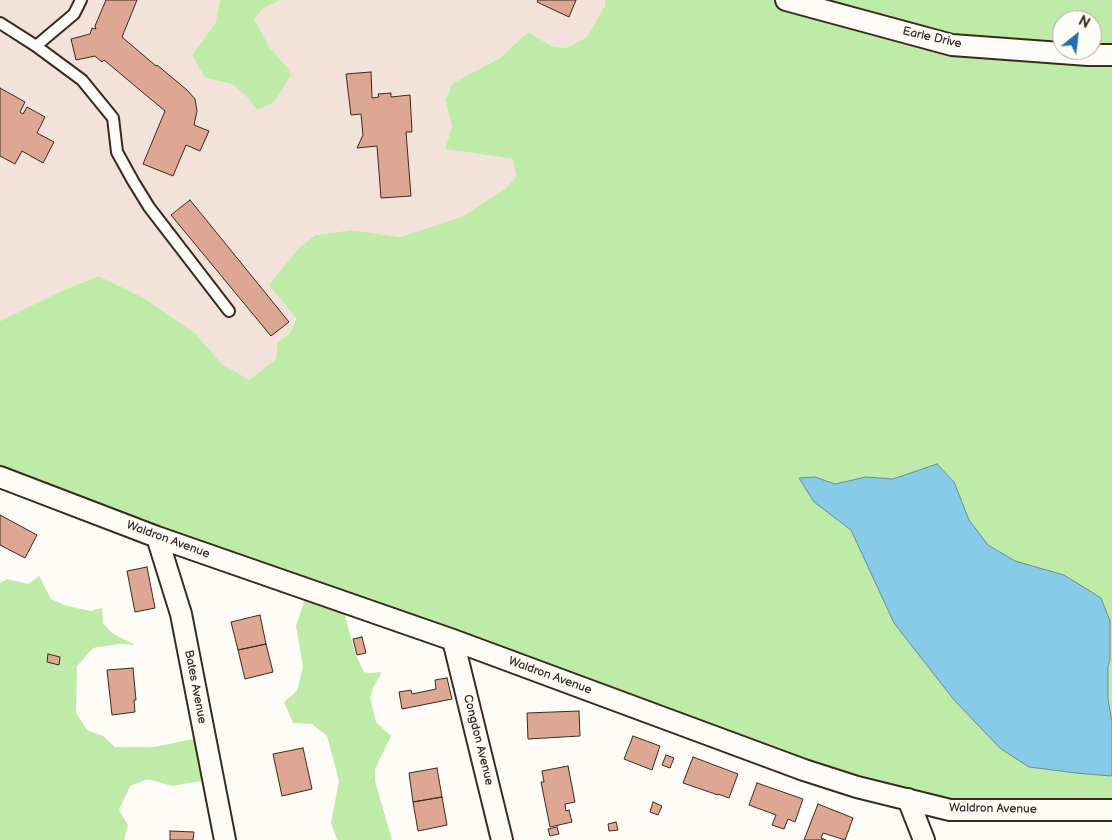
<!DOCTYPE html>
<style>
body{margin:0}
#map{position:relative;width:1112px;height:840px;overflow:hidden;background:#fdfcf7;font-family:"Balsamiq Sans",sans-serif}
canvas{display:block}
.north{position:absolute;left:1052px;top:10px;width:50px;height:50px;box-sizing:border-box;background:#fdfcf7;border:1px solid #afa8a0;border-radius:50%;rotate:29deg;font-size:14px;font-weight:700;line-height:20px;text-align:center;color:#3b2a1e}
.north::after{content:'';display:block;margin:auto;width:18px;height:22px;background:#1f6fb2;clip-path:polygon(50% 0,100% 100%,50% 72%,0 100%)}
</style>
<div id="map">
<canvas width="1112" height="840"></canvas>
<div class="north">N</div>
</div>
<script>
const context = document.querySelector('canvas').getContext('2d');
context.lineJoin = 'round';
function paint(path, color) {
  context.fillStyle = color;
  context.fill(path, 'evenodd');
}
function shape(rows) {
  const path = new Path2D();
  for (const r of rows) {
    path.moveTo(r[0], r[1]);
    for (let i = 2; i < r.length; i += 2) path.lineTo(r[i], r[i + 1]);
  }
  return path;
}
function trace(path, color, width, dash) {
  context.strokeStyle = color;
  context.lineWidth = width;
  context.lineCap = dash ? 'butt' : 'round';
  context.setLineDash(dash || []);
  context.stroke(path);
}
function drawText(font, color, halo, rows, align = 'center') {
  context.font = font + ' "Balsamiq Sans",sans-serif';
  context.lineWidth = 5;
  context.setLineDash([]);
  context.textBaseline = 'middle';
  context.strokeStyle = halo;
  context.fillStyle = color;
  for (const [text, x, y, turn = 0] of rows) {
    context.save();
    context.translate(x, y);
    context.rotate((+turn || 0) * Math.PI / 180);
    context.textAlign = isNaN(turn) ? turn : align;
    if (halo) context.strokeText(text, 0, 0);
    context.fillText(text, 0, 0);
    context.restore();
  }
}
paint(shape([
 [0,0,220,0,215,24,192,55,205,78,232,84,249,99,287,67,270,48,253,19,264,8,281,0,605,0,605,5,587,37,566,48,552,46,528,32,500,58,453,83,445,100,452,126,445,149,513,159,516,177,505,189,461,217,400,237,351,230,316,235,291,332,277,343,276,359,248,381,222,364,196,334,144,298,99,276,61,291,0,321]
]), '#f3e2d9');
paint(shape([
 [220,0,281,0,264,8,254,19,270,48,287,67,291,75,274,102,257,110,249,99,232,84,205,78,192,55,215,24],
 [605,0,1112,0,1112,722,1108,699,1108,667,1110,660,1064,575,1015,561,988,545,969,520,954,482,937,464,893,479,866,477,835,484,815,477,814,502,851,529,894,623,1029,767,1076,773,1111,776,1112,774,1112,809,911,800,341,601,355,653,364,672,370,673,382,672,373,688,370,698,376,722,391,736,375,769,375,781,392,840,337,840,331,823,339,781,327,736,312,724,293,723,284,702,297,691,303,667,296,626,308,590,0,475,0,321,61,291,99,276,144,298,196,334,222,364,249,380,276,359,277,343,291,332,296,318,269,285,298,249,316,235,351,230,400,237,461,217,505,189,516,177,513,159,445,149,452,126,445,100,453,83,500,58,528,32,552,46,566,48,587,37,605,5],
 [1062,20,1092,20,1092,50,1062,50],
 [39,576,51,599,67,606,91,611,102,608,103,623,112,633,135,645,120,644,93,648,77,666,76,713,87,730,103,736,115,747,154,747,203,737,207,780,172,786,148,779,130,786,119,810,128,825,124,840,0,840,0,583,7,579,28,584]
]), '#bfeba8');
const water = shape([
 [937,464,954,482,969,520,988,545,1015,561,1064,575,1101,598,1110,621,1110,660,1108,667,1108,699,1112,722,1112,774,1111,776,1076,773,1029,767,1001,749,954,700,894,623,851,530,814,502,799,478,815,477,835,484,866,477,893,479,937,464]
]);
paint(water, '#87cbe8');
trace(water, '#698b97', 1);
const building = shape([
 [106,0,137,0,122,37,156,66,157,65,187,90,195,99,197,111,194,125,209,131,200,151,186,145,173,176,143,164,165,111,104,60,102,62,95,56,76,60,71,39,90,34,92,28,96,29,95,26,106,0],
 [538,0,576,0,569,17,537,2,538,0],
 [371,72,372,98,379,97,378,94,391,93,391,97,410,95,412,132,406,132,411,196,381,198,377,146,357,148,363,135,361,114,351,115,346,74,371,72],
 [0,88,25,102,20,112,23,114,27,107,45,117,37,133,54,142,43,163,22,151,15,164,0,156,0,88],
 [190,200,289,322,271,336,171,215,190,200],
 [0,515,37,535,25,558,0,545,0,515],
 [147,567,155,608,135,612,127,571,147,567],
 [260,615,266,644,238,650,231,622,260,615],
 [362,637,366,653,357,655,353,639,362,637],
 [266,644,273,672,245,679,238,650,266,644],
 [48,654,60,657,59,665,47,662,48,654],
 [133,668,136,700,134,700,135,712,112,715,107,670,133,668],
 [447,678,452,699,402,709,399,692,411,690,412,694,436,689,435,680,447,678],
 [579,711,580,736,528,739,527,713,579,711],
 [633,736,660,746,652,770,624,759,633,736],
 [303,748,312,789,282,796,273,754,303,748],
 [666,755,674,758,670,768,662,765,666,755],
 [693,757,738,774,729,798,718,794,718,795,683,783,693,757],
 [568,766,575,802,565,804,566,811,569,810,572,822,550,827,541,782,544,782,542,771,568,766],
 [437,768,442,797,413,802,409,773,437,768],
 [757,783,803,799,795,822,788,819,784,829,772,825,776,815,749,805,757,783],
 [442,797,447,825,418,831,413,802,442,797],
 [653,802,662,806,658,815,650,812,653,802],
 [818,804,853,818,845,840,823,833,821,838,826,840,804,840,818,804],
 [616,822,618,830,609,831,608,824,616,822],
 [557,827,559,834,550,836,548,829,557,827],
 [170,831,194,832,193,840,170,840,170,831]
]);
paint(building, '#dda793');
trace(building, '#3b2a1e', 1);
const lane = shape([
 [0,23,36,46,82,80,113,118,117,152,133,181,149,207,229,311],
 [36,46,74,14,81,0]
]);
const street = shape([
 [786,0,952,45,1088,55,1112,55],
 [0,477,157,537,453,640,804,770,857,787,950,810,1112,810],
 [157,537,181,614,225,840],
 [453,640,502,840],
 [908,799,924,840]
]);
trace(lane, '#3b2a1e', 14);
trace(street, '#3b2a1e', 24);
trace(lane, '#fdfcf7', 10);
trace(street, '#fdfcf7', 20);
drawText('12px', '#3b2a1e', '#fdfcf7', [
 ["Earle Drive",932,38,13],
 ["Waldron Avenue",168,540,20],
 ["Waldron Avenue",550,676,20],
 ["Bates Avenue",195,687,79],
 ["Congdon Avenue",478,740,76],
 ["Waldron Avenue",993,809,1]
]);
</script>
